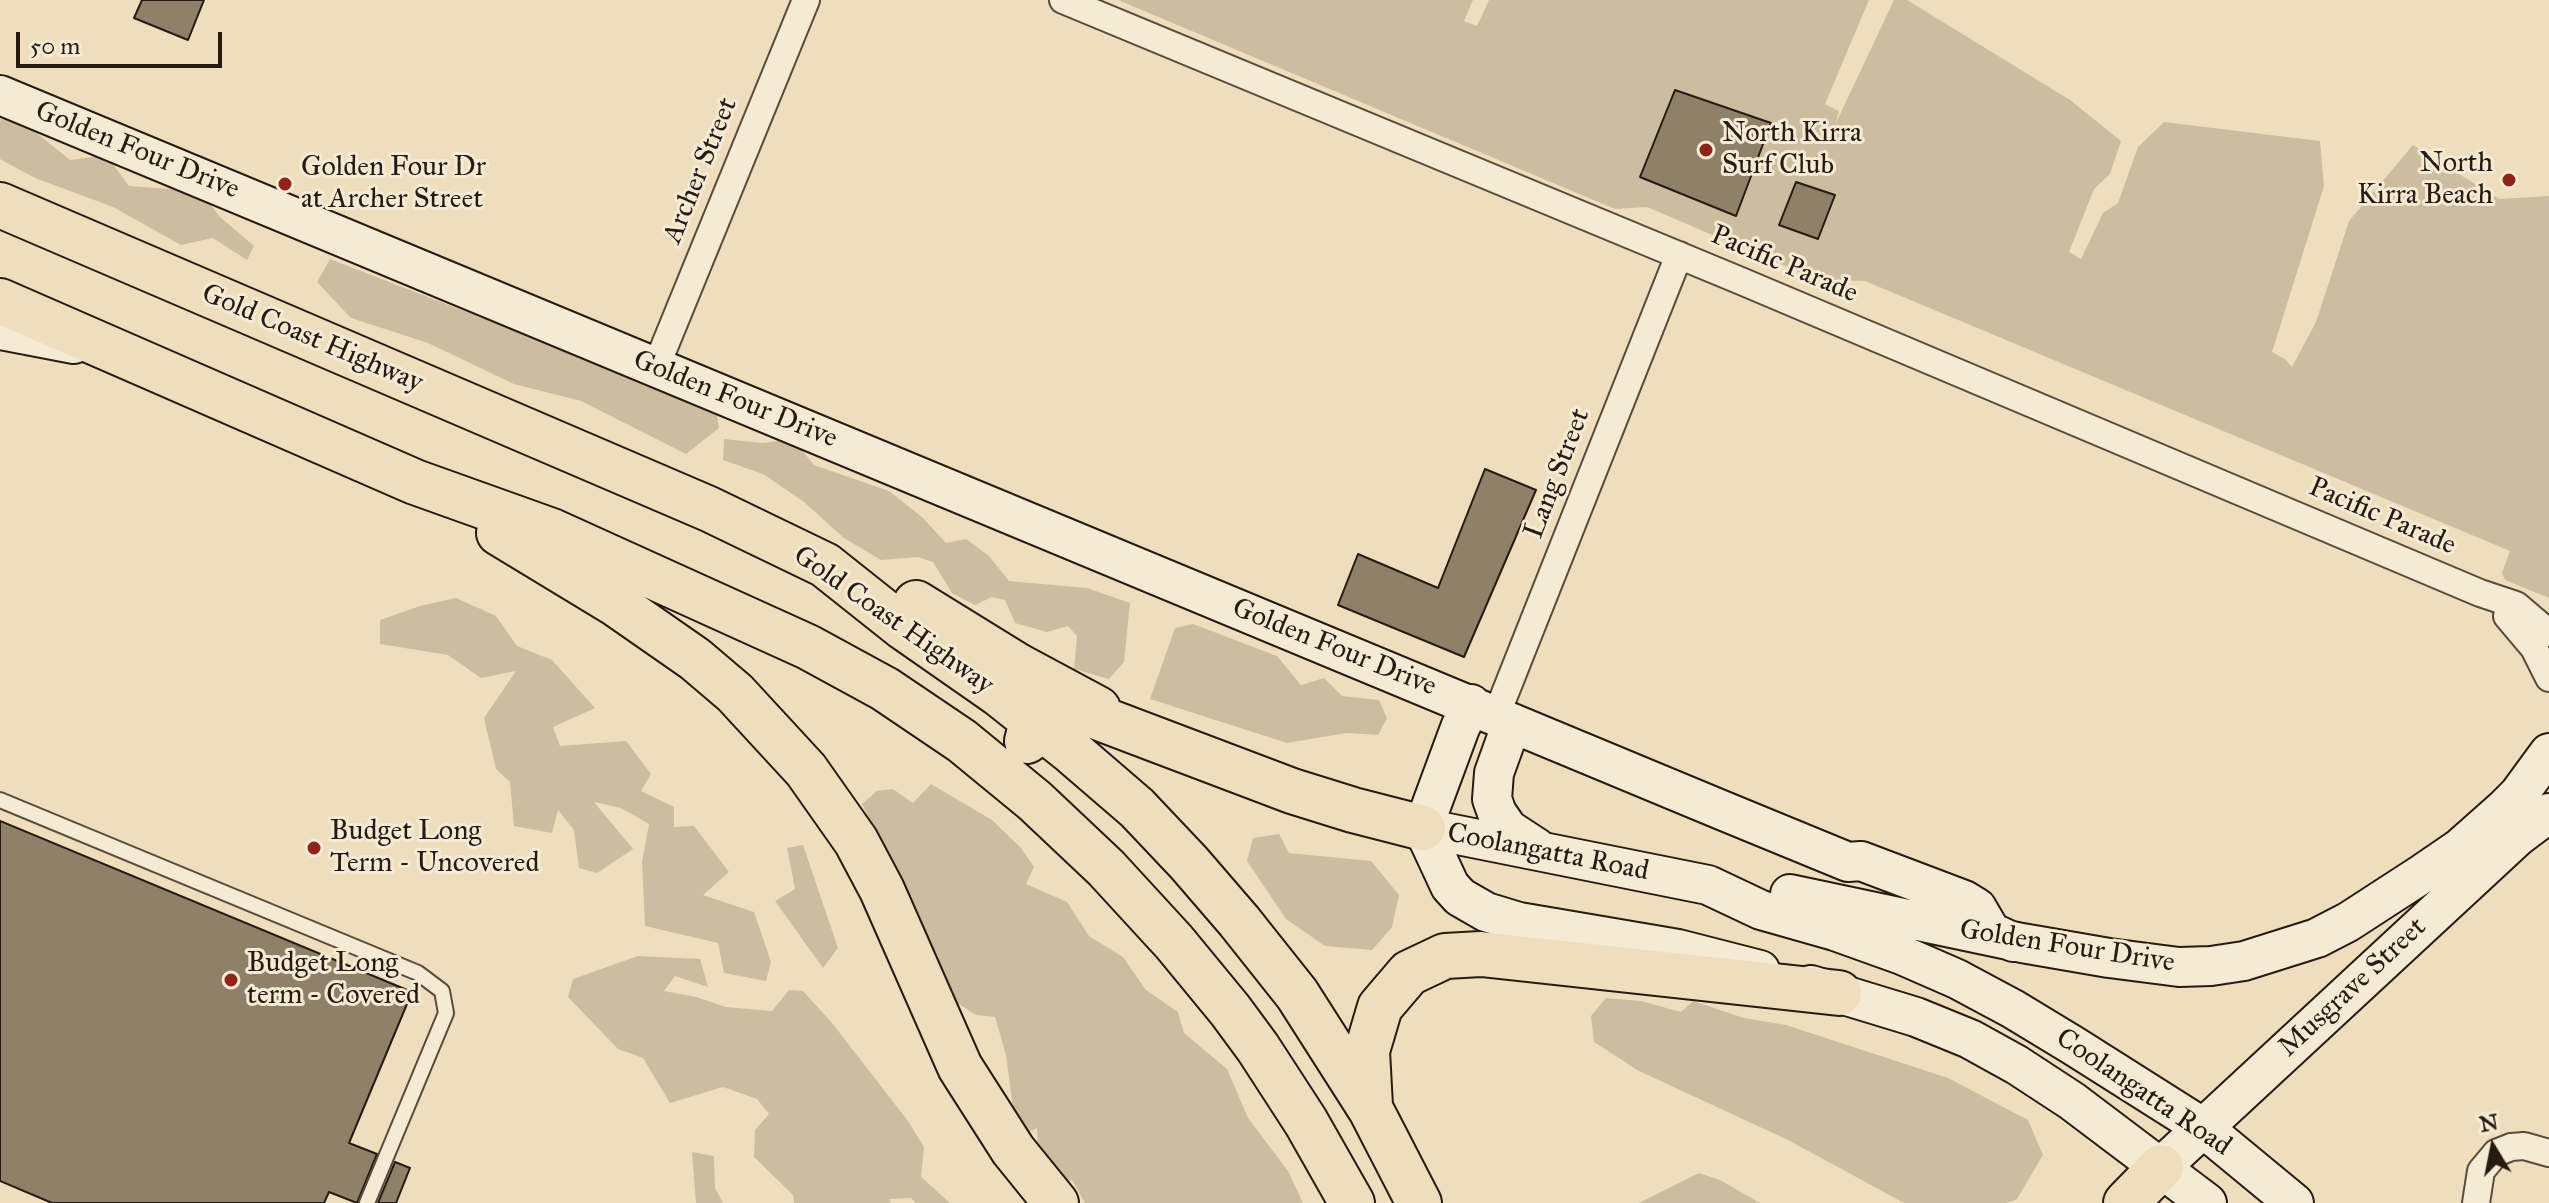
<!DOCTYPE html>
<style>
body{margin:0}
#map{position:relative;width:2549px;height:1203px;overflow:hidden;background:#efdebd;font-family:"IM FELL Great Primer",serif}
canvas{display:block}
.north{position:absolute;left:2453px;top:1107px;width:80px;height:80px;-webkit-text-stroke:6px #f5ead4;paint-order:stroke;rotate:350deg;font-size:22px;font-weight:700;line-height:32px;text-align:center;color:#271a10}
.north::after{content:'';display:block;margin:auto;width:28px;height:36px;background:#271a10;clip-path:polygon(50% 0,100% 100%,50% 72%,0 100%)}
.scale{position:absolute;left:16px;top:32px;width:206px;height:36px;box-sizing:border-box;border:4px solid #271a10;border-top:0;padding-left:10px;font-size:24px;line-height:28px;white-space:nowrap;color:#271a10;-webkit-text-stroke:6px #f5ead4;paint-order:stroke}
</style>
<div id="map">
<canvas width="2549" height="1203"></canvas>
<div class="north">N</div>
<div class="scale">50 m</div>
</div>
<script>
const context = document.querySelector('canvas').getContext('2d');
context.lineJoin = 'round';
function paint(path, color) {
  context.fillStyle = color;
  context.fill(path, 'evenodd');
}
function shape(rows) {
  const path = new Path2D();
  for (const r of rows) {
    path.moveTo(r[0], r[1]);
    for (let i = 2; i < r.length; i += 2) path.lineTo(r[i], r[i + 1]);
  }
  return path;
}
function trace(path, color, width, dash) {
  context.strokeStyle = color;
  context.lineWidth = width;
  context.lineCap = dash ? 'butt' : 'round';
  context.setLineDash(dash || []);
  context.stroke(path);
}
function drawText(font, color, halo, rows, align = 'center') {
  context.font = font + ' "IM FELL Great Primer",serif';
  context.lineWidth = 6;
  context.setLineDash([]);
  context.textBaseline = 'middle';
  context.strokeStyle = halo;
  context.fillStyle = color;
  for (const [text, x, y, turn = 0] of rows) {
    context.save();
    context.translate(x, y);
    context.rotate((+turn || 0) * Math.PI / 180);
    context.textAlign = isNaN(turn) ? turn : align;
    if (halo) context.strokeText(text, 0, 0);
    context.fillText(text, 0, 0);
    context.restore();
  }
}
paint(shape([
 [1118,0,1473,0,1464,21,1477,26,1489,0,1869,0,1825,104,1839,111,1835,125,1894,0,1907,0,2070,100,2121,141,2110,174,2094,189,2069,252,2081,259,2103,213,2118,203,2138,147,2164,122,2320,141,2324,186,2272,352,2285,359,2292,367,2316,322,2349,221,2413,145,2499,199,2549,196,2549,598,2505,580,2502,573,2510,551,1865,281,1818,280,1647,207,1615,209],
 [0,119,22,121,70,160,106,155,129,186,200,191,220,217,254,246,247,260,213,238,181,245,113,207,35,178,0,159],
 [330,259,716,409,719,428,686,454,581,401,514,384,428,343,351,318,317,282],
 [724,439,763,443,793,439,814,465,889,491,922,517,946,543,966,539,989,556,1009,581,1087,588,1130,603,1124,662,1109,679,1074,669,1077,636,1068,626,1047,632,1015,623,1005,600,992,597,975,605,952,593,933,562,918,557,881,560,844,538,804,502,763,474,723,460],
 [456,598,496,616,517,646,552,660,595,708,553,727,560,746,626,741,651,774,641,791,674,807,674,827,694,826,729,872,703,895,754,912,771,962,766,981,724,973,718,943,645,926,642,862,649,824,621,808,594,802,633,849,597,873,579,868,574,830,558,810,552,833,514,826,510,782,496,769,484,718,516,671,481,678,448,655,380,644,380,620,420,606],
 [1193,624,1277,656,1301,685,1324,678,1342,696,1379,700,1387,718,1378,735,1347,733,1287,743,1150,699,1175,628],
 [931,784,992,820,1021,848,1034,867,1026,884,1067,902,1089,936,1123,957,1146,990,1178,1012,1184,1033,1227,1069,1248,1118,1288,1171,1303,1203,1085,1203,1072,1180,1062,1186,1038,1153,1037,1128,1025,1133,1014,1115,1006,1055,995,1017,976,1015,956,1002,862,804,877,791,893,789,913,803],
 [1279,834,1289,853,1371,861,1399,895,1392,927,1372,950,1325,946,1286,919,1247,861,1253,838],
 [803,845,838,948,823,968,775,901,795,889,787,848],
 [638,956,700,959,708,987,675,976,664,991,696,997,726,1007,772,1011,789,990,803,991,832,1023,908,1121,924,1147,921,1177,950,1203,916,1203,911,1198,889,1199,891,1203,794,1203,793,1195,754,1157,755,1130,769,1114,757,1099,723,1087,670,1103,643,1058,618,1049,568,997,573,979],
 [1606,998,1641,1001,1681,1012,1693,1001,1744,1018,1786,1025,1948,1078,2028,1120,2043,1155,2017,1199,2007,1203,1904,1203,1788,1140,1639,1071,1594,1042,1591,1016],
 [692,1152,714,1156,715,1188,723,1203,696,1203],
 [1699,1173,1720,1180,1760,1203,1639,1203]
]), '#cdbda0');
const building = shape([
 [142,0,204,0,188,40,134,18,142,0],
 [1675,90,1771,123,1736,216,1640,177,1675,90],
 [1796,182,1835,195,1818,239,1779,225,1796,182],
 [1485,469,1536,490,1464,657,1338,605,1358,554,1438,588,1485,469],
 [0,821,412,992,349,1143,377,1154,357,1203,329,1192,324,1203,52,1203,0,1181,0,821],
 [395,1162,410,1168,396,1203,378,1203,395,1162]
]);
paint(building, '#8f806a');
trace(building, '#271a10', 2);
const lane = shape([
 [0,800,418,973,442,991,446,1013,367,1203]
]);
const street = shape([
 [1063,0,1741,281,2480,593,2516,605,2549,633],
 [656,367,806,0],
 [2507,616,2534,648,2549,678],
 [1496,716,1679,255],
 [2476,1203,2481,1171,2496,1153,2511,1147,2524,1146,2549,1153]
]);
const secondary = shape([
 [0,95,1719,809,1848,862,1861,861,1964,900,1977,908,1991,932,2013,942],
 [0,330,74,344],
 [1512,723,1494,773,1492,799,1497,813,1508,829,1537,848],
 [1423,828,1708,885,1761,910,1835,931,1902,955,1957,979,2013,1009,2074,1046,2202,1127,2294,1203],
 [1423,828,1450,886,1460,897,1486,912,1519,922,1678,949,1760,970],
 [1423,828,1460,728,1471,704],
 [1790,894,2022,943,2109,958,2179,967,2211,966,2244,961,2317,938,2348,922,2422,874,2460,848,2504,809,2519,794,2549,753],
 [1811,985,1916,1017,1970,1039,2017,1065,2072,1101,2207,1203],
 [2161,1167,2517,837,2549,813]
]);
const highway = shape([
 [0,205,709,509,825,565,903,627,999,694,1072,752,1137,808,1189,863,1239,921,1297,994,1371,1110,1419,1203],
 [0,301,415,482,552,531,808,647,885,689,962,741,1035,801,1106,868,1174,942,1230,1010,1258,1048,1306,1122,1352,1203],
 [499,533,616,604,695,659,735,693,806,770,856,841,882,890,960,1067,1013,1150,1056,1203],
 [916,603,1018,666,1098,709],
 [1027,741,1031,725,1042,714,1064,710,1086,713,1292,791,1353,810,1423,828],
 [1370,1106,1367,1051,1380,1007,1409,973,1445,956,1481,954,1839,993],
 [2126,1203,2161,1167]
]);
trace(lane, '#594b3b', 18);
trace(street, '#594b3b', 30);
trace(secondary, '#271a10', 42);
trace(highway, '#271a10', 48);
trace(lane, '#f5ead4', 14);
trace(street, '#f5ead4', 26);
trace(secondary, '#f5ead4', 38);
trace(highway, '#efdebd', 44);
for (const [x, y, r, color] of [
 [1706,150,8,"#8f2418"],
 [2509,180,8,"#8f2418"],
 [285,184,8,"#8f2418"],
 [314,848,8,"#8f2418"],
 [231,980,8,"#8f2418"]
]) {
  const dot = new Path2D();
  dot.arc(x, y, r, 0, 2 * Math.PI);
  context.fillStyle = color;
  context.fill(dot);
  trace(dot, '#f5ead4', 3);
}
drawText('28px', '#271a10', '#f5ead4', [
 ["North Kirra",1722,134],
 ["Surf Club",1722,166],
 ["North",2493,164,"right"],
 ["Kirra Beach",2493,196,"right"],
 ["Golden Four Dr",301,168],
 ["at Archer Street",301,200],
 ["Budget Long",330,832],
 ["Term - Uncovered",330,864],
 ["Budget Long",247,964],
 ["term - Covered",247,996]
], 'left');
drawText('28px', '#271a10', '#f5ead4', [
 ["Golden Four Drive",137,151,22],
 ["Archer Street",701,171,-68],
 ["Pacific Parade",1784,265,23],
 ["Gold Coast Highway",312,339,23],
 ["Golden Four Drive",735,400,22],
 ["Lang Street",1558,474,-69],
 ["Pacific Parade",2382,517,23],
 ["Gold Coast Highway",893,621,35],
 ["Golden Four Drive",1334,648,22],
 ["Coolangatta Road",1548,853,11],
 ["Golden Four Drive",2067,947,9],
 ["Musgrave Street",2353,988,-43],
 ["Coolangatta Road",2143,1093,34]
]);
</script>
